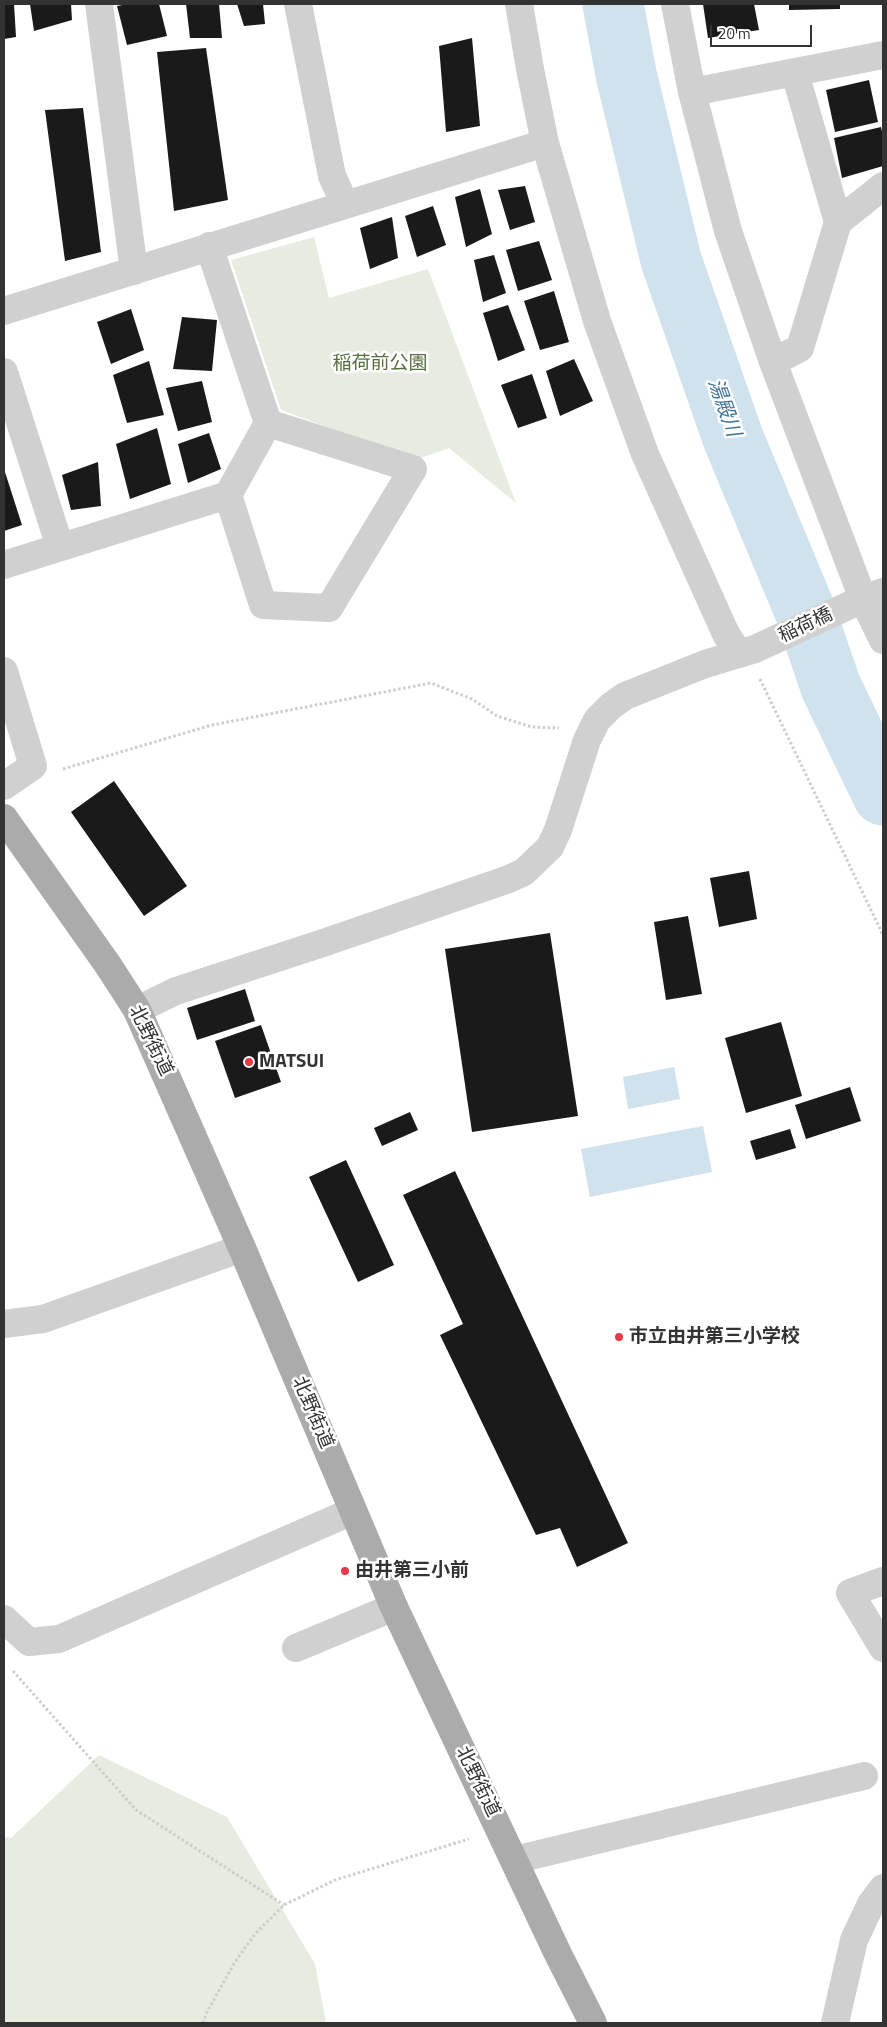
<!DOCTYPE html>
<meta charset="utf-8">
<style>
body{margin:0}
#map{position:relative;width:887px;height:2027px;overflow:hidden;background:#fff;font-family:"Titillium Web",sans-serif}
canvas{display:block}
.frame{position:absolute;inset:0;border:5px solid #333;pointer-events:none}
.scale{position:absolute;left:710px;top:25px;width:102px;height:22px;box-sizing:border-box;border:2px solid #333;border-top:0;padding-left:6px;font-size:15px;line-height:18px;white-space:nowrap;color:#333;-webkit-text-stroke:4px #fff;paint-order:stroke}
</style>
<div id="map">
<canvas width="887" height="2027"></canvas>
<div class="frame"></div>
<div class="scale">20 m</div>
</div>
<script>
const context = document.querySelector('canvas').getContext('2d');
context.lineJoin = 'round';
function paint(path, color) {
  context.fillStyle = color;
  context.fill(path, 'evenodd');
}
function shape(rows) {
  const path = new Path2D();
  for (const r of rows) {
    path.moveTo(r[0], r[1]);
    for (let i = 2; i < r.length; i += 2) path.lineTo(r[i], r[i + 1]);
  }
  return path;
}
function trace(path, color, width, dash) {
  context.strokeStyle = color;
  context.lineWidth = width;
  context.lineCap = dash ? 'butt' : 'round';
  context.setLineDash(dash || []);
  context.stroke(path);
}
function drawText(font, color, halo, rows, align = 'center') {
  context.font = font + ' "Titillium Web","Noto Sans JP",sans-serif';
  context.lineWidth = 5;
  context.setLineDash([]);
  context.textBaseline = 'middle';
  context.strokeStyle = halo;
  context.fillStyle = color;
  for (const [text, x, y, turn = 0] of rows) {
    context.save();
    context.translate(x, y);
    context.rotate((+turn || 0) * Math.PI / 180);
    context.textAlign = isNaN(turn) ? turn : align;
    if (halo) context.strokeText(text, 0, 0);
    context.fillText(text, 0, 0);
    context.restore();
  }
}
paint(shape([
 [314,237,329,298,428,269,516,503,449,448,415,460,281,410,231,260],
 [99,1755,227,1817,315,1964,326,2023,4,2023,4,1837,11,1838]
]), '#e6ecdf');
paint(shape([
 [674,1067,680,1099,628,1109,623,1077],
 [703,1126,712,1172,590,1197,581,1149]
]), '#cfe2ee');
trace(shape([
 [613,4,626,74,671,260,733,438,805,611,831,687,883,795]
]), '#cfe2ee', 61);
paint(shape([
 [4,4,14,4,16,37,4,39],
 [30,4,71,4,72,20,34,31],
 [128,4,159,4,167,36,127,45,117,6],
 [186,4,219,4,222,38,190,38],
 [237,4,263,4,265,24,244,26],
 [703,4,754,4,759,30,708,38],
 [789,4,840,4,840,9,789,10],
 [472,38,480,126,446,132,439,46],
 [206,48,228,200,174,211,157,52],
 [869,80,878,122,835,132,826,90],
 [83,108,101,252,65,261,45,110],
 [881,127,883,136,883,166,842,178,834,138],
 [525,186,535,222,510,230,498,190],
 [480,189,492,234,466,247,455,197],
 [433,206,446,245,417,257,405,216],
 [392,217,398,258,370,269,360,228],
 [539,241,552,280,518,291,506,250],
 [494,255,506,293,483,302,474,260],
 [554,291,569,342,540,350,524,301],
 [508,305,525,350,498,361,483,313],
 [131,309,144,350,111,364,97,322],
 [182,317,217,320,212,371,173,369],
 [574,359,593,401,560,416,546,371],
 [149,361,164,415,127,423,113,375],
 [532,374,547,418,518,428,501,385],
 [202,381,212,422,178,431,166,388],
 [157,428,171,484,130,499,116,444],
 [209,433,221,469,188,483,178,444],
 [98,462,101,506,71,510,62,475],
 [4,469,22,525,4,531],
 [114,781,187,886,144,916,71,812],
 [749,871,757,919,719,927,710,878],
 [688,916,702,994,666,1000,654,922],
 [550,933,578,1116,472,1132,445,949],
 [245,989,255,1021,197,1040,187,1008],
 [781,1022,802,1096,746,1113,725,1038],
 [261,1025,281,1082,235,1098,215,1041],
 [850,1087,861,1121,806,1139,795,1105],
 [410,1112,418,1130,382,1146,374,1128],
 [790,1129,796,1148,756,1160,750,1141],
 [346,1160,394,1265,358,1282,309,1177],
 [455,1171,628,1543,577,1567,560,1528,536,1535,440,1335,463,1324,403,1195]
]), '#1a1a1a');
trace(shape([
 [760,679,883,935],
 [63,769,212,725,431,683,472,699,497,716,532,727,559,728],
 [13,1671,136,1810,284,1905],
 [203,2023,207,2012,235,1962,255,1934,284,1905,335,1880,469,1839]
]), '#cdcdcd', 3, [2.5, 2.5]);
trace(shape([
 [99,4,134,271],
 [298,4,332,176,345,204],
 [519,4,530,69,545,143,597,321,645,454,726,634,739,654],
 [675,4,692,92,728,231,773,362,863,599,883,640],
 [795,73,838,222,883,186],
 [692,92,883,55],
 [4,311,545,143],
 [773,362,800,348,838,222],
 [4,372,60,547],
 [228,495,263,605,329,608,413,469,268,423],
 [4,565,228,495,268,423,209,246],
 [4,671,33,766,4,786],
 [137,1010,176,991,323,943,509,879,524,872,550,847,558,830,587,740,597,720,611,706,625,696,705,664,755,649,863,599,883,592],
 [4,1324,43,1319,242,1248],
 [883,1581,850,1593,883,1648],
 [4,1619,29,1642,59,1639,353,1511],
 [296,1648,394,1607],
 [514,1860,864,1776],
 [835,2023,854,1940,871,1904,883,1888]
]), '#d0d0d0', 28);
trace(shape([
 [4,818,108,965,137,1010,242,1248,394,1607,558,1954,593,2023]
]), '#ababab', 28);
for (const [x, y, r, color] of [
 [249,1062,5,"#e63946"],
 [619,1337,5,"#e63946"],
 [345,1571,5,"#e63946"]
]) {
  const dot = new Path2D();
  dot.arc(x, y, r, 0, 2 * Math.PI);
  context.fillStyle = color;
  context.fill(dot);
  trace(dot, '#fff', 2);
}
drawText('19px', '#56703f', '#fff', [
 ["稲荷前公園",380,364]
]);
drawText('19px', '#333', '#fff', [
 ["稲荷橋",806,626,-25],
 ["北野街道",150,1041,64],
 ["北野街道",312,1413,67],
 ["北野街道",477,1782,64]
]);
drawText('bold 19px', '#333', '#fff', [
 ["MATSUI",259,1062],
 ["市立由井第三小学校",629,1337],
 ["由井第三小前",355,1571]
], 'left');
drawText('italic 20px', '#3f7597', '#fff', [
 ["湯殿川",723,408,70]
]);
</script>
